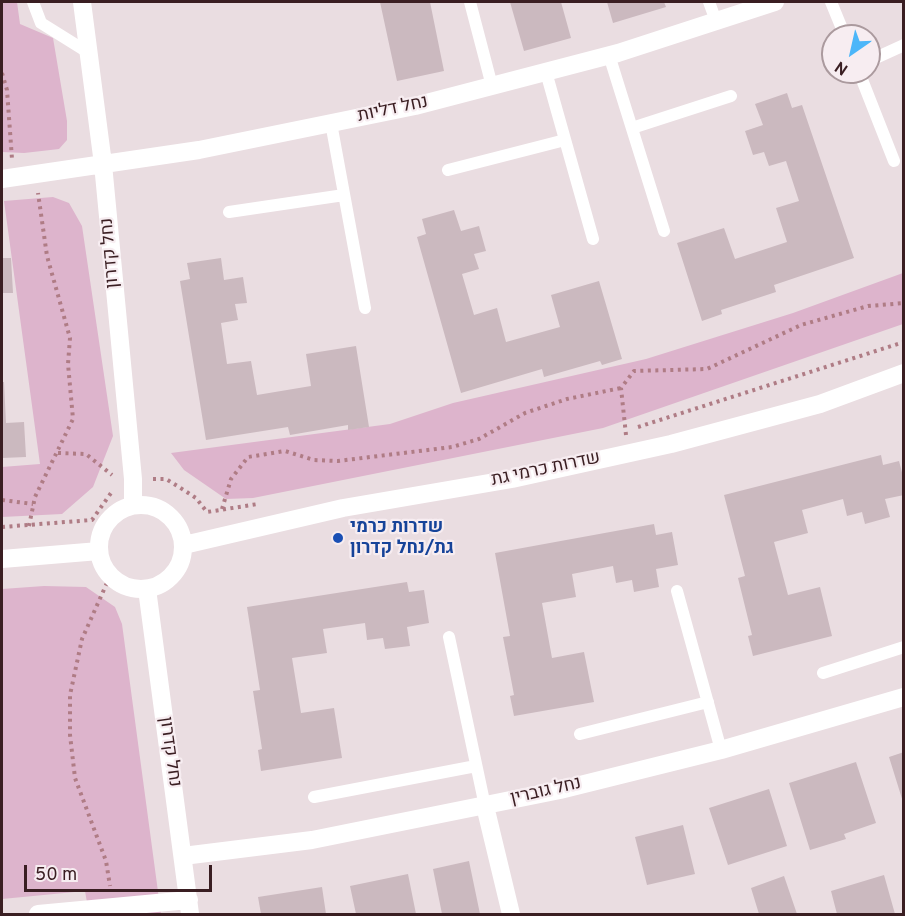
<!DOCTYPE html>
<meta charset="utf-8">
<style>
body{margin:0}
#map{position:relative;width:905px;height:916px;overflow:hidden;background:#eadde1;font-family:Overpass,sans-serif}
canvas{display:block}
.frame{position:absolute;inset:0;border:3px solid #3a1e22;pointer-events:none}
.north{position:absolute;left:821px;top:24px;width:60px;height:60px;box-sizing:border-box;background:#f7edf1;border:2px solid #ab9a9e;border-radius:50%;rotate:214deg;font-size:16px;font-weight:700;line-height:24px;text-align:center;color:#3a1e22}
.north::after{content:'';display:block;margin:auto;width:21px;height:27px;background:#4cb6f9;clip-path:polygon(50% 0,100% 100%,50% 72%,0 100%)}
.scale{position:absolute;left:24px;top:865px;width:188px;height:27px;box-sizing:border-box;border:3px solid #3a1e22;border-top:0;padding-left:8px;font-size:18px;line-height:21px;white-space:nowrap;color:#3a1e22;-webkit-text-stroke:4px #f7edf1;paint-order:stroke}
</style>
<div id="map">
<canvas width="905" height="916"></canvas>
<div class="frame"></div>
<div class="north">N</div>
<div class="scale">50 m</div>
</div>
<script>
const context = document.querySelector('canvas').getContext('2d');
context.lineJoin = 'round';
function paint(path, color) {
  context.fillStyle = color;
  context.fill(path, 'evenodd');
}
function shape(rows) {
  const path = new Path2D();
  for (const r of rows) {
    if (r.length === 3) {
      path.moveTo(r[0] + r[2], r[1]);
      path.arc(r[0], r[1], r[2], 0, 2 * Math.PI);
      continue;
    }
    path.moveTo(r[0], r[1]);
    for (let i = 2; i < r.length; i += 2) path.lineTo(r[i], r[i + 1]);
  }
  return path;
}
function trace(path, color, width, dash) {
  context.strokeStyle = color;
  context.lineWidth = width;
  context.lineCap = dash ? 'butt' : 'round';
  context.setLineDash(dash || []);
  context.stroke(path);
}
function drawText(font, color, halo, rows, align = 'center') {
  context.font = font + ' Overpass,Heebo,sans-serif';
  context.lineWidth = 4.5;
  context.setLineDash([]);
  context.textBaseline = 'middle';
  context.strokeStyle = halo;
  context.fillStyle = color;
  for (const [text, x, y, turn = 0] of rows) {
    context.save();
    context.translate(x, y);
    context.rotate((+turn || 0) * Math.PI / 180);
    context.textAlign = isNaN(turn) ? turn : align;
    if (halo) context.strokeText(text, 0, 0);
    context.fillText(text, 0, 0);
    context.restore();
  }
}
paint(shape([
 [2,2,17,2,20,24,53,38,67,121,67,140,59,149,24,153,2,152],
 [53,197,69,203,82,226,113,436,93,487,62,514,2,517,2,467,40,464,4,201],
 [903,273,903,324,603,428,253,498,226,499,184,470,171,453,390,424,453,403,646,359,793,313],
 [44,586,86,587,115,607,122,624,161,914,89,914,85,891,2,899,2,589]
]), '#ddb4cc');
paint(shape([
 [380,2,430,2,444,71,397,81],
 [510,2,561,2,571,38,524,51],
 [607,2,664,2,666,7,613,23],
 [787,93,792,108,802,105,854,258,774,285,776,292,721,310,722,314,702,321,677,243,724,228,735,259,787,242,776,208,799,201,786,161,769,166,764,152,753,155,745,131,763,125,755,104],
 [454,210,461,231,479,226,486,251,474,254,479,269,462,274,474,315,497,308,506,342,560,327,551,295,599,281,622,359,602,365,600,361,544,377,542,369,461,393,417,237,426,234,422,219],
 [2,258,11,258,13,293,2,293],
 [221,258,224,280,243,277,247,303,235,304,238,320,221,323,227,364,251,361,257,395,311,386,306,354,356,346,369,427,348,430,348,425,290,435,288,427,206,440,180,281,190,279,187,263],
 [2,382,4,382,6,423,24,422,26,457,2,458],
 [881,455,883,465,899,461,904,480,904,495,885,499,890,517,865,524,862,512,847,516,843,499,802,510,808,533,774,542,788,595,820,587,832,636,753,656,748,636,752,635,738,578,745,576,724,495],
 [654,524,656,535,672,532,678,565,656,569,659,587,634,592,632,580,616,583,613,566,572,574,576,597,542,603,552,658,584,652,594,702,514,716,510,696,514,695,503,637,510,636,495,553],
 [407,582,409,592,424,590,429,623,407,627,410,646,385,649,383,638,367,640,365,623,323,629,327,653,292,658,301,713,334,708,342,758,261,771,258,750,262,749,253,691,260,690,247,607],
 [904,752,904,802,903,802,889,757],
 [856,762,876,823,844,834,846,839,810,850,789,783],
 [769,789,787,846,728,865,709,808],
 [683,825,695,874,647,885,635,837],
 [469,861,480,914,442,914,433,869],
 [408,874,416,914,356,914,350,886],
 [884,875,895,914,837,914,831,891],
 [784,876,797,914,759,914,751,888],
 [322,887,326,914,261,914,258,897]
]), '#cbb9bf');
trace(shape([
 [2,73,7,90,12,159],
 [638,427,904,342],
 [626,435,621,388,634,371,707,369,801,325,868,306,904,303],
 [58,453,86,454,112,475],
 [153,479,166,479,179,487,196,498,207,512,258,504],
 [2,500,33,504],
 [222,509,231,479,248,457,285,451,314,460,338,461,452,447,479,439,525,413,567,399,621,388],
 [29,526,35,497,73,419,68,364,70,338,47,256,38,193],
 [2,527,92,520,111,493],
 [110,576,82,639,70,695,70,735,75,778,106,861,110,886]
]), '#af7c85', 4, [3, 4.5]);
trace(shape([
 [33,2,41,23,89,53],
 [470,2,492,86],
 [709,2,716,21],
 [831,2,845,36],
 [609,55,664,231],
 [869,61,904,45],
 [546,72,593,239],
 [859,72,894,161],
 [331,123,365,308],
 [632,128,731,96],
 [448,170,565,140],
 [229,212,344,195],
 [677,591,721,750],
 [449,637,485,806],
 [823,673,904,647],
 [580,734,708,702],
 [314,797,476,766]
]), '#fff', 12);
trace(shape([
 [82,2,103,164,133,479,133,505],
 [2,179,199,150,415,106,618,53,775,2],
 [147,589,190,914],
 [485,806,511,914],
 [183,856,312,840,560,790,721,750,904,697],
 [38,914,189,900]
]), '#fff', 18);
trace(shape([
 [141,547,42],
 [184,545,343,508,512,479,671,444,820,404,904,373],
 [2,559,99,551]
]), '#fff', 18);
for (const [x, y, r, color] of [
 [338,538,6,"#1a4fb4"]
]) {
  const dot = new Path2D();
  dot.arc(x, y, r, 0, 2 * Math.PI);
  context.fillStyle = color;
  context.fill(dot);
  trace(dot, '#f7edf1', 2);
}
drawText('18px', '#3a1e22', '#f7edf1', [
 ["נחל דליות",393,110,-12],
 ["נחל קדרון",111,253,-95],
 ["שדרות כרמי גת",546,470,-12],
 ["נחל קדרון",169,752,82],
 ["נחל גוברין",546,792,-13]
]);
drawText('bold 18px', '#164399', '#f7edf1', [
 ["שדרות כרמי",350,528],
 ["גת/נחל קדרון",350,549]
], 'left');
</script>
